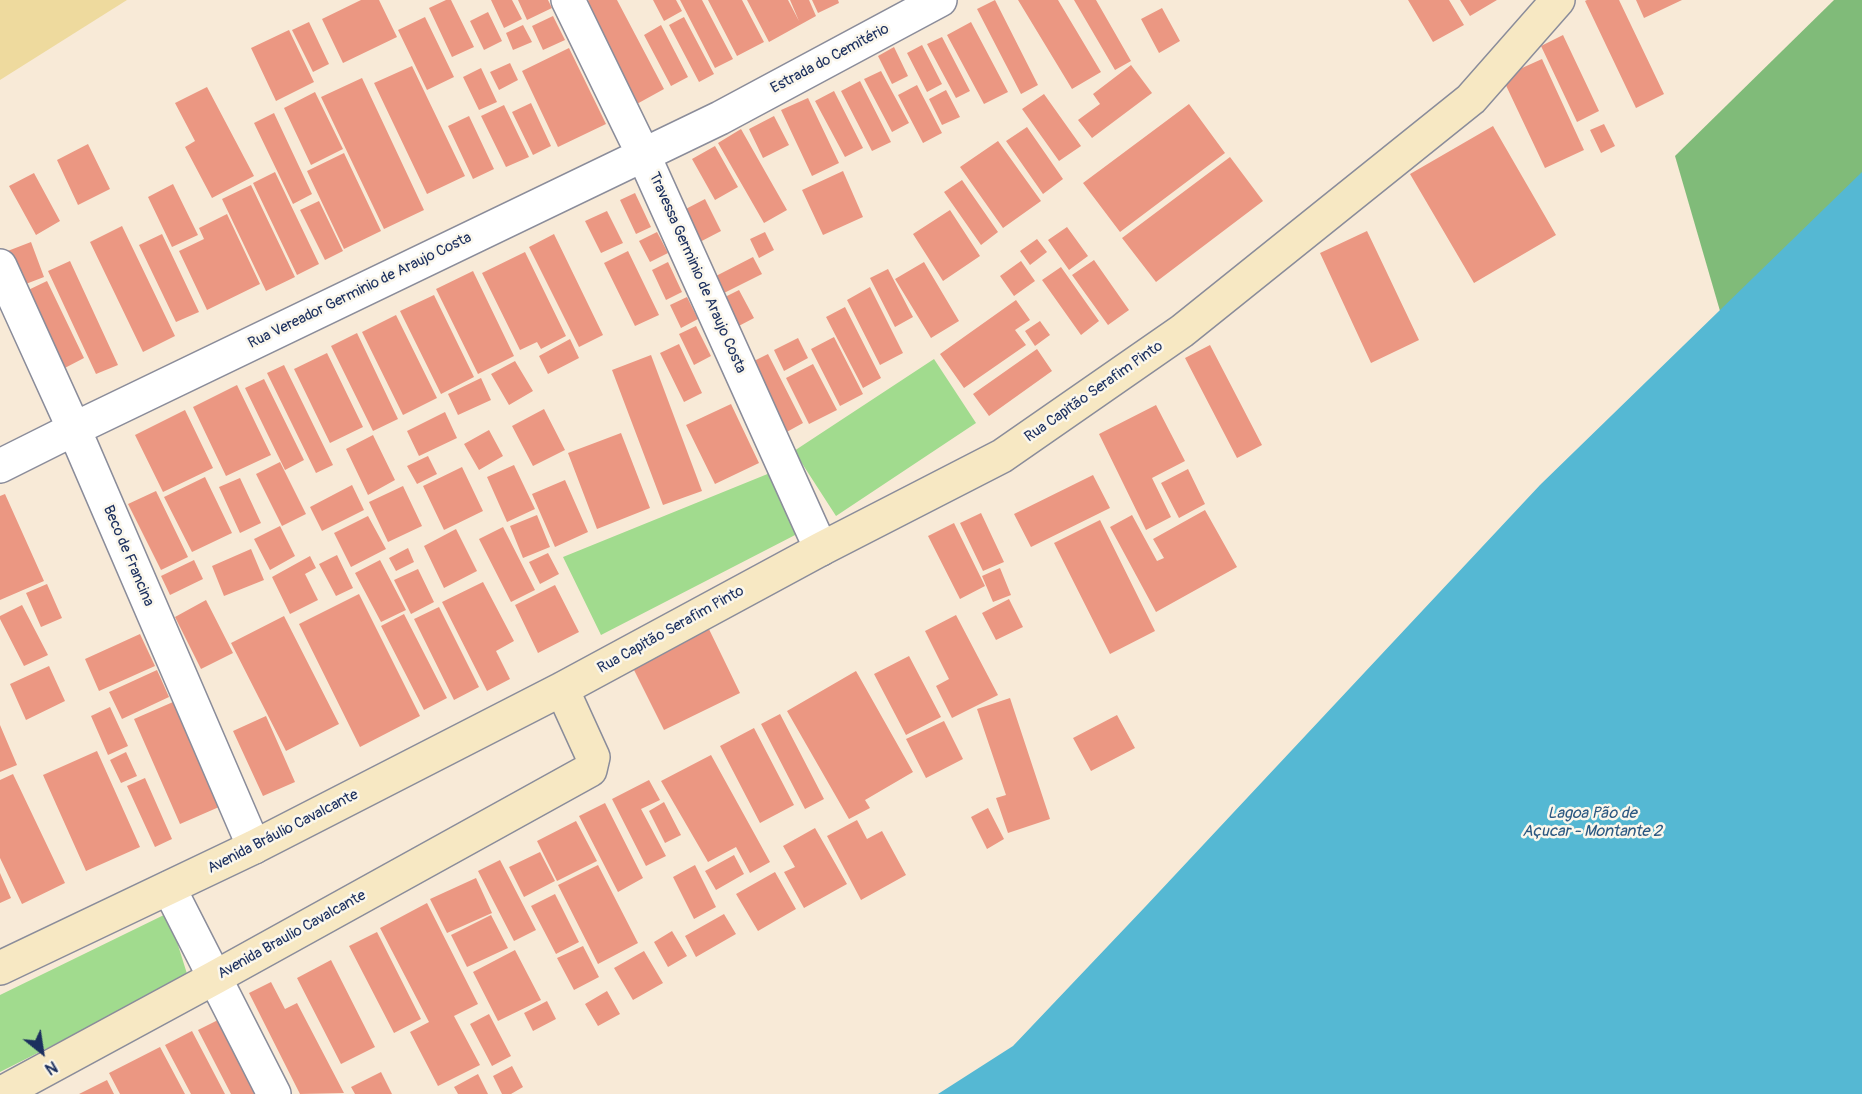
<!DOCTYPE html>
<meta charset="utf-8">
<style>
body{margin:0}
#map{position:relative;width:1862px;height:1094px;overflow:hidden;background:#f8ead7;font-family:Pangolin,sans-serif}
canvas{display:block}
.north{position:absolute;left:12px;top:1022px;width:60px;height:60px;-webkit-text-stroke:4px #fbf7ec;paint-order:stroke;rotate:150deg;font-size:16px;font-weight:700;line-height:24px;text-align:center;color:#1b2f5e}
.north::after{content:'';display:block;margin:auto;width:21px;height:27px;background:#1b2f5e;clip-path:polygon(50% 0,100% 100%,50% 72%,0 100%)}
</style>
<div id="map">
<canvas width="1862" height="1094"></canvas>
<div class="north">N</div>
</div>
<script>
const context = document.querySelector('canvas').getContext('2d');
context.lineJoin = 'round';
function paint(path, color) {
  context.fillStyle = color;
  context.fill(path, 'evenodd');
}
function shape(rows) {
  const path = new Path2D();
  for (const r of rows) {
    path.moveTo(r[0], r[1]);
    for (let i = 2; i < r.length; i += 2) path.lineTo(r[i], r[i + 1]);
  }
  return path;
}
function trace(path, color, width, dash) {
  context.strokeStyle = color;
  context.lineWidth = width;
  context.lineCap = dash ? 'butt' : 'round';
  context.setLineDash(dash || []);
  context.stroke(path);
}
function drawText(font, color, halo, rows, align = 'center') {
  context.font = font + ' Pangolin,sans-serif';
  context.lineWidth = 5;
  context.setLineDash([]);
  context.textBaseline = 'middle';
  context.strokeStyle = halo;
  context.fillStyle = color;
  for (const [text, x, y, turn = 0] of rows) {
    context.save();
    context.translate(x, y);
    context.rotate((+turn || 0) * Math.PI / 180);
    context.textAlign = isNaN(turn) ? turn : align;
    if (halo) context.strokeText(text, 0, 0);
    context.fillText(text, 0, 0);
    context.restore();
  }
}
paint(shape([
 [934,359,976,423,836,516,794,451],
 [770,473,799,533,601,635,563,557],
 [168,913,188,977,0,1072,0,995]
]), '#a1db8e');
paint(shape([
 [1834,0,1862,0,1862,800,1675,156]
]), '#80bb79');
paint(shape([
 [0,0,127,0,0,80]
]), '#eeda9e');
paint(shape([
 [1862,172,1862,1094,938,1094,1013,1046,1145,907,1540,485]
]), '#55b8d3');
paint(shape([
 [361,0,379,0,397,37,343,63,322,19],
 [446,0,451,0,474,47,452,57,429,8],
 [491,0,512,0,522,19,504,28],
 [518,0,548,0,552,8,527,20],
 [589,0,617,0,664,89,635,105,582,4],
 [653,0,676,0,682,11,664,21],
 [680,0,702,0,733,59,715,68],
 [708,0,742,0,764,42,737,56],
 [747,0,788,0,799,21,790,0,809,0,816,16,769,42],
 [812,0,838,0,839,3,818,13],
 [995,0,1038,85,1021,94,977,9],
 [1018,0,1058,0,1101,72,1072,89],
 [1074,0,1096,0,1131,61,1115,70],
 [1408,0,1449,0,1464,25,1433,42],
 [1460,0,1497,0,1470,16],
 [1587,0,1619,0,1664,94,1636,108,1585,1],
 [1636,0,1682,0,1644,18],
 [1162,8,1180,41,1159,53,1141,19],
 [488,12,502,41,484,50,470,21],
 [553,16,565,40,543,50,532,26],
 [425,17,454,77,427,90,398,30],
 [684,17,714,74,699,82,669,25],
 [309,22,329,64,313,72,292,30],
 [971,22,1008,92,984,104,947,35],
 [523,25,532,42,513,50,506,33],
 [661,25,688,77,671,86,644,35],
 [289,30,314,82,276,101,251,48],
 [1563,35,1599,111,1577,122,1541,46],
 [942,37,970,91,956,98,927,44],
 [922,45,942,84,927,92,907,53],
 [894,47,908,76,892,84,878,56],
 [569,48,606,124,558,147,522,71],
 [1542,59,1584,150,1545,168,1502,77],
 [510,63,518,80,499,90,490,72],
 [1131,65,1152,93,1092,138,1078,120,1100,104,1093,94],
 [412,66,465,176,427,194,374,83],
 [481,68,497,102,479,110,463,77],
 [881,71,909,123,892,132,864,79],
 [362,78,424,210,384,229,321,97],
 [860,81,891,142,872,151,841,91],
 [917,85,942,133,923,143,898,95],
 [207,87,254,176,212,198,185,147,195,141,175,103],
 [946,90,960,117,942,125,929,99],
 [834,91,863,148,845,157,815,101],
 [315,92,343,149,311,165,284,108],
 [1044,94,1081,146,1059,161,1022,109],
 [808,98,839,163,812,176,781,110],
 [531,103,551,146,533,155,512,112],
 [1189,104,1225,153,1120,232,1083,183],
 [504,105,529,157,506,167,481,116],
 [274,113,312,194,293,204,254,123],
 [469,116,494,169,473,179,448,126],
 [774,116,789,145,763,158,749,129],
 [1604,124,1615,146,1601,153,1590,130],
 [1493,126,1556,235,1474,283,1410,174],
 [1027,127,1063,179,1043,194,1006,141],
 [741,129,787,210,764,223,718,143],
 [998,141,1041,201,1003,228,960,167],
 [88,144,110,189,78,205,57,160],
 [715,146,738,187,715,200,692,159],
 [344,153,381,231,344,249,307,171],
 [1230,157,1263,201,1156,282,1122,238],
 [843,171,863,217,823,235,802,190],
 [275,172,319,264,297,275,253,183],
 [34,173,60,221,36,235,9,186],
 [962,180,998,232,981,245,944,192],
 [173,184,198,235,172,247,148,197],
 [251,185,295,277,266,291,222,199],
 [635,193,651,227,636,234,620,200],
 [705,199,721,231,696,244,680,212],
 [319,201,343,251,325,260,300,210],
 [950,210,980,256,943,281,913,234],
 [607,211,623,243,601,253,585,221],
 [227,214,260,284,207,310,179,251,204,239,199,228],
 [122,226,175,336,143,352,90,242],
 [1067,227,1088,256,1069,270,1048,240],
 [1367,231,1419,340,1371,363,1320,253],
 [657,232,668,253,650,262,639,241],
 [765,232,774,250,759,258,750,239],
 [162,234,199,312,176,322,139,245],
 [554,234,603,335,579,347,529,247],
 [1037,239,1047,252,1030,265,1020,251],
 [31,242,44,277,18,287,5,252],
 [628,251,659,315,635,326,604,263],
 [525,252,566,336,541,349,537,342,520,350,482,273],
 [753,257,762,274,724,293,716,276],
 [1094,260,1129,310,1108,325,1072,275],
 [70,261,118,365,96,374,48,271],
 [1021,261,1035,281,1014,296,1000,276],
 [668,262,682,292,666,300,652,270],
 [924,262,959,321,931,338,895,279],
 [1061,267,1099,321,1081,335,1042,280],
 [888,269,913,317,895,327,870,278],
 [473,271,514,356,478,374,436,289],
 [47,281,84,358,59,371,22,293],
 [870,287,903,353,880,365,847,300],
 [739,290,754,318,733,329,719,300],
 [434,295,474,377,441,394,400,311],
 [687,297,698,319,681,328,670,305],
 [1016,300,1030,320,1015,330,1026,345,964,388,940,354],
 [845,307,881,378,863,388,826,317],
 [396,315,437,398,403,415,362,332],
 [1040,321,1050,335,1035,346,1025,331],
 [696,326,711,356,694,365,679,334],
 [357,333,398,419,373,431,331,346],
 [834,337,863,394,840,406,811,349],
 [798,338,808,358,784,371,774,350],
 [570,339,579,358,548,374,539,356],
 [679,344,702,393,684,402,660,353],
 [1210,345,1262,445,1237,458,1185,358],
 [1037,349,1052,371,989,416,973,394],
 [327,353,363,427,330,443,294,369],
 [768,354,803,423,783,434,748,364],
 [651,355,702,491,663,505,612,370],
 [515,361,533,391,509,405,491,374],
 [813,364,837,410,809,424,786,378],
 [284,365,333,465,316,473,267,373],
 [481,378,491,400,458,415,448,394],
 [264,379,304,460,285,470,245,388],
 [237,385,271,455,226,476,193,407],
 [731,404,759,463,715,484,686,425],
 [1156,405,1185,461,1152,478,1171,517,1146,530,1099,434],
 [544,409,565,450,533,466,512,426],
 [185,410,213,468,163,492,135,435],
 [445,412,457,438,419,456,407,431],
 [489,430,503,456,479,470,464,444],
 [621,433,650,508,597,529,568,453],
 [373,435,395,480,368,495,346,449],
 [428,456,437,474,417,484,407,466],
 [280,462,306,514,282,526,256,474],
 [514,465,535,509,507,522,487,477],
 [462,467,483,511,444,530,423,486],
 [1188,469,1205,504,1179,518,1161,483],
 [1093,475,1110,508,1031,547,1014,514],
 [205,477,232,533,192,552,164,497],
 [240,478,261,523,240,533,219,487],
 [565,480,588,532,555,547,532,494],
 [352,485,364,510,322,531,310,507],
 [403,486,422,526,388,542,369,502],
 [156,491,188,557,161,570,128,504],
 [5,494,44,581,0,600,0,496],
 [1205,510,1237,567,1156,612,1110,527,1132,515,1157,561,1164,558,1153,539],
 [981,513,1004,562,983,571,960,523],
 [537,515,550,547,523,558,510,526],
 [368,516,386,549,351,567,334,533],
 [1100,520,1155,631,1110,654,1054,543],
 [954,523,985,586,960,599,928,536],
 [280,526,295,556,270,570,254,539],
 [503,527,535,590,511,602,479,539],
 [456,529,477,571,444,588,424,546],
 [408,548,414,562,396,571,389,558],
 [251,549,264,580,224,596,212,566],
 [548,553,559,574,540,584,529,562],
 [337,555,353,588,336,596,319,564],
 [310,556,316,568,305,574,318,600,290,614,272,577],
 [194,560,203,579,170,595,161,576],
 [380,560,406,610,381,622,355,573],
 [1000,568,1011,595,993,602,982,576],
 [418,569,434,602,411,614,394,580],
 [483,582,514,641,496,651,510,679,487,691,442,602],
 [47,584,62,618,41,627,26,593],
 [555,585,579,632,538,653,515,605],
 [359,594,420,716,360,747,299,624],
 [1009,599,1023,627,996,640,982,613],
 [206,600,233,653,201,669,175,617],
 [22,605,48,655,24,666,0,619,0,616],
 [439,607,479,687,454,700,414,619],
 [404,614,447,698,424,710,381,626],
 [956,615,998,695,952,718,936,686,949,679,925,631],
 [284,616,339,724,286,751,231,643],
 [705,621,740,693,664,730,628,658],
 [140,634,155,666,99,691,85,659],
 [909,656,941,717,906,735,874,674],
 [49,666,65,701,26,720,10,684],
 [157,670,169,697,122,719,109,692],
 [856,671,913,772,865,800,870,808,849,819,787,711],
 [1010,698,1050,819,1008,833,996,798,1006,795,977,709],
 [173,702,219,807,180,824,134,719],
 [110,707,128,746,108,755,91,716],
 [780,714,824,799,805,809,761,724],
 [1117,715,1135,748,1091,771,1073,738],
 [266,716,295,782,263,796,233,731],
 [944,721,963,759,926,778,906,739],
 [0,725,17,765,0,772],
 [754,728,794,805,760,823,720,746],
 [97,751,140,847,86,871,43,775],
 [126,752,137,776,121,783,110,760],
 [711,755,770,862,750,873,736,847,708,862,661,781],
 [13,774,65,883,22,904,0,858,0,780],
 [145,778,172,839,155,847,127,786],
 [649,780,660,800,641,809,666,856,646,866,612,799],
 [664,802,681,835,665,843,649,811],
 [605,803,643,878,618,892,579,816],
 [988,808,1004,839,987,849,971,817],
 [857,820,867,839,882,831,906,875,861,900,827,836],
 [576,821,597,861,557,881,537,841],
 [815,828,847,884,804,908,784,872,795,867,783,846],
 [540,852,555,881,524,897,509,867],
 [734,855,744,874,716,890,705,871],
 [500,860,536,930,514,941,478,871],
 [598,865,638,943,598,964,558,885],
 [695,865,716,907,694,919,673,877],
 [775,872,796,909,758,931,736,894],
 [0,873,11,898,0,903],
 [476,878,492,913,447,933,430,899],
 [555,894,579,942,556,954,531,906],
 [427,903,478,1004,454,1016,480,1065,438,1086,410,1032,429,1022,380,928],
 [724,914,736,934,696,957,685,936],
 [491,915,508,948,467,967,451,935],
 [672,931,687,956,668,967,654,942],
 [377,932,421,1019,394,1033,349,946],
 [583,946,599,977,574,990,557,958],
 [515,950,541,1000,498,1021,473,972],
 [644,951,663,983,633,1000,614,968],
 [331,960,375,1047,341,1064,297,978],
 [271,982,285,1009,297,1003,344,1093,300,1094,249,993],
 [607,991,620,1014,598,1026,585,1004],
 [547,1001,556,1019,533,1031,524,1013],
 [489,1014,511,1056,492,1066,470,1024],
 [218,1020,257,1094,231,1094,198,1030],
 [192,1031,225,1094,191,1094,165,1045],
 [160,1047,185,1094,120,1094,109,1073],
 [512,1066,523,1087,511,1094,502,1094,493,1076],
 [381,1072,392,1094,355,1094,351,1087],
 [478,1074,488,1094,458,1094,454,1087],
 [107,1080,114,1094,79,1094]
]), '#eb9782');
const street = shape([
 [568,0,643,154,821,549],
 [0,266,74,429,254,847],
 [0,466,74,429,720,118,940,0],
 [169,888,274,1094]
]);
const secondary = shape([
 [0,968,254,847,562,689,821,549,1002,456,1182,331,1471,99,1558,0],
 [0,1094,214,978,590,770,593,757,562,689]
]);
trace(street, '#8a8c9a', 36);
trace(secondary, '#8a8c9a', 36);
trace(street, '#fff', 33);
trace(secondary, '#f7e8c3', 33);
drawText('15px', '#1b2f5e', '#fbf7ec', [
 ["Estrada do Cemitério",830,59,-28],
 ["Travessa Germinio de Araujo Costa",697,273,66],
 ["Rua Vereador Germinio de Araujo Costa",360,291,-26],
 ["Rua Capitão Serafim Pinto",1094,392,-35],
 ["Beco de Francina",128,556,67],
 ["Rua Capitão Serafim Pinto",671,630,-29],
 ["Avenida Bráulio Cavalcante",283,832,-27],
 ["Avenida Braulio Cavalcante",292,935,-29]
]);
drawText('italic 16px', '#2c5881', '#fbf7ec', [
 ["Lagoa Pão de",1592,814],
 ["Açucar - Montante 2",1592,832]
]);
</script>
